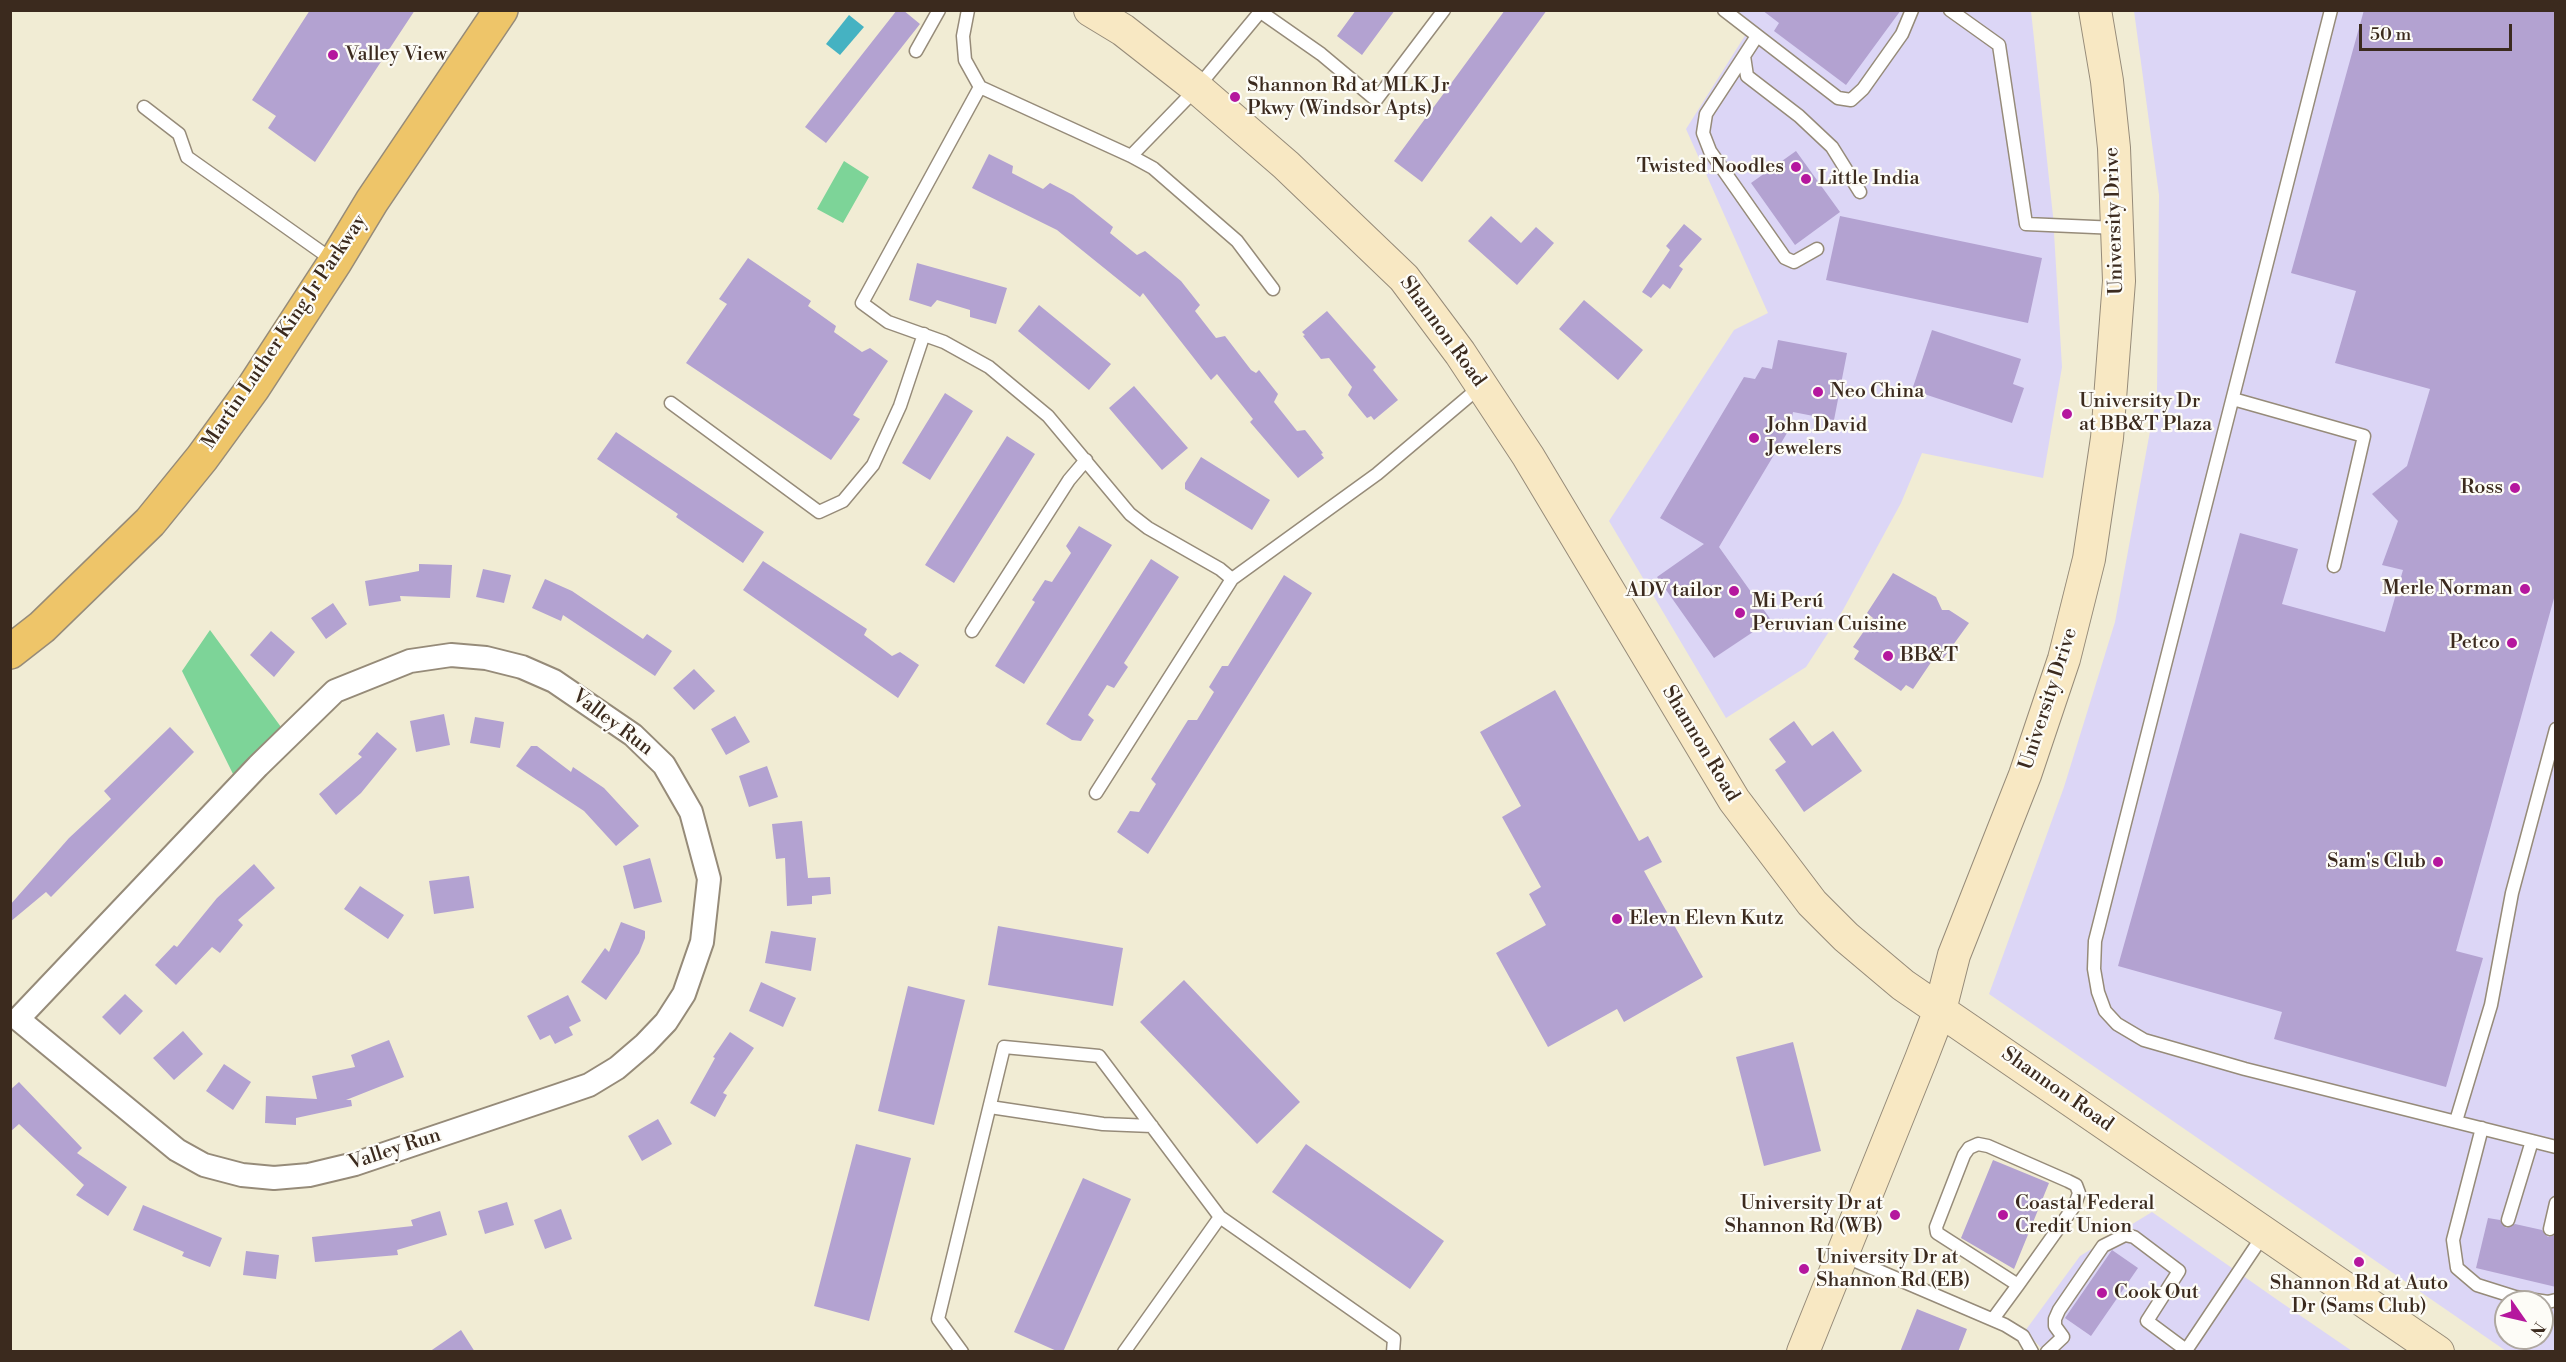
<!DOCTYPE html>
<meta charset="utf-8">
<style>
body{margin:0}
#map{position:relative;width:2566px;height:1362px;overflow:hidden;background:#f1ecd4;font-family:"Libre Bodoni",serif}
canvas{display:block}
.frame{position:absolute;inset:0;border:12px solid #3b2a1e;pointer-events:none}
.north{position:absolute;left:2494px;top:1290px;width:60px;height:60px;box-sizing:border-box;background:#fdfcf7;border:2px solid #afa8a0;border-radius:50%;rotate:124deg;font-size:16px;font-weight:700;line-height:24px;text-align:center;color:#3b2a1e}
.north::after{content:'';display:block;margin:auto;width:21px;height:27px;background:#b5179e;clip-path:polygon(50% 0,100% 100%,50% 72%,0 100%)}
.scale{position:absolute;left:2359px;top:24px;width:153px;height:27px;box-sizing:border-box;border:3px solid #3b2a1e;border-top:0;padding-left:8px;font-size:18px;line-height:21px;white-space:nowrap;color:#3b2a1e;-webkit-text-stroke:4px #fdfcf7;paint-order:stroke}
</style>
<div id="map">
<canvas width="2566" height="1362"></canvas>
<div class="frame"></div>
<div class="north">N</div>
<div class="scale">50 m</div>
</div>
<script>
const context = document.querySelector('canvas').getContext('2d');
context.lineJoin = 'round';
function paint(path, color) {
  context.fillStyle = color;
  context.fill(path, 'evenodd');
}
function shape(rows) {
  const path = new Path2D();
  for (const r of rows) {
    path.moveTo(r[0], r[1]);
    for (let i = 2; i < r.length; i += 2) path.lineTo(r[i], r[i + 1]);
  }
  return path;
}
function trace(path, color, width, dash) {
  context.strokeStyle = color;
  context.lineWidth = width;
  context.lineCap = dash ? 'butt' : 'round';
  context.setLineDash(dash || []);
  context.stroke(path);
}
function drawText(font, color, halo, rows, align = 'center') {
  context.font = font + ' "Libre Bodoni",serif';
  context.lineWidth = 4.5;
  context.setLineDash([]);
  context.textBaseline = 'middle';
  context.strokeStyle = halo;
  context.fillStyle = color;
  for (const [text, x, y, turn = 0] of rows) {
    context.save();
    context.translate(x, y);
    context.rotate((+turn || 0) * Math.PI / 180);
    context.textAlign = isNaN(turn) ? turn : align;
    if (halo) context.strokeText(text, 0, 0);
    context.fillText(text, 0, 0);
    context.restore();
  }
}
paint(shape([
 [1715,11,2031,11,2053,216,2062,367,2043,478,1922,453,1901,503,1843,610,1806,667,1726,718,1609,521,1734,330,1768,313,1686,129,1746,34],
 [2134,11,2555,11,2555,1351,2506,1351,1989,994,2064,787,2115,622,2157,393,2159,195],
 [2506,1302,2542,1302,2542,1338,2506,1338],
 [2152,1212,2279,1301,2352,1351,2044,1351,2025,1331,2080,1256]
]), '#dcd6f6');
paint(shape([
 [844,161,869,177,843,223,817,209],
 [210,630,281,727,234,776,182,671]
]), '#7dd498');
paint(shape([
 [849,15,864,27,840,55,826,44]
]), '#45b2c2');
paint(shape([
 [310,10,415,10,315,162,268,128,276,116,252,100],
 [897,10,903,10,920,24,826,143,805,127],
 [1356,10,1395,10,1362,55,1337,36],
 [1505,10,1547,10,1422,182,1394,161],
 [1762,10,1901,10,1846,85,1774,31,1779,23],
 [2364,10,2556,10,2556,591,2456,951,2483,958,2446,1087,2274,1039,2282,1012,2118,966,2240,533,2298,549,2282,604,2385,632,2403,570,2382,565,2398,521,2372,494,2407,466,2430,389,2335,363,2356,291,2291,273],
 [1796,151,1840,212,1795,245,1751,183],
 [989,154,1013,166,1012,173,1043,189,1050,183,1073,195,1113,227,1110,233,1137,255,1145,251,1181,281,1200,305,1195,311,1216,338,1225,336,1251,370,1256,373,1259,370,1278,394,1274,402,1297,431,1305,430,1323,453,1321,454,1324,458,1298,478,1250,422,1253,419,1217,374,1211,380,1143,293,1140,297,1057,230,972,188],
 [1491,216,1521,243,1536,227,1554,243,1517,285,1468,241],
 [1840,216,2042,258,2028,323,1826,280],
 [1684,224,1702,239,1679,266,1683,269,1670,289,1663,284,1651,298,1642,292,1670,250,1666,246],
 [748,258,811,301,808,306,836,326,834,332,862,352,870,348,888,361,853,415,860,419,831,460,686,363,727,304,719,299],
 [917,263,1007,288,996,324,970,317,970,310,937,300,931,307,909,300],
 [1584,300,1643,350,1618,380,1559,329],
 [1039,305,1111,364,1089,390,1018,331],
 [1327,311,1376,367,1373,370,1398,400,1374,420,1371,416,1367,418,1348,395,1352,387,1329,358,1321,359,1303,336,1305,335,1302,332],
 [1932,330,2021,359,2013,384,2024,388,2012,423,1912,390],
 [1778,340,1847,353,1834,420,1793,412,1790,428,1719,547,1771,620,1714,658,1657,577,1704,544,1660,518,1744,377,1755,379,1762,367,1772,369],
 [1134,386,1188,448,1162,470,1109,408],
 [945,393,973,411,930,480,902,463],
 [616,432,764,532,743,563,676,517,678,514,597,459],
 [1007,436,1035,454,954,583,925,565],
 [1201,457,1270,500,1252,530,1185,489,1185,483],
 [1079,526,1112,545,1024,684,995,666,1035,602,1032,600,1045,580,1052,582,1071,553,1066,546],
 [1151,559,1179,577,1124,663,1128,667,1114,688,1107,685,1088,715,1094,720,1081,741,1072,740,1046,724],
 [763,561,867,629,864,635,892,656,900,652,919,665,898,698,743,590],
 [419,564,452,565,450,598,400,596,401,601,369,606,365,581,419,571],
 [483,569,511,575,504,603,476,597],
 [1893,573,1936,597,1942,610,1949,610,1969,623,1940,663,1934,658,1913,689,1906,685,1901,691,1854,659,1859,651,1853,647,1873,618,1867,613],
 [1284,575,1312,593,1148,854,1117,832,1130,811,1139,812,1156,784,1151,779,1188,720,1197,720,1214,692,1209,687,1222,666,1228,666],
 [545,579,572,591,643,639,647,634,672,651,655,676,563,615,561,621,532,608],
 [333,603,347,624,326,639,311,618],
 [271,631,295,652,274,677,250,655],
 [694,669,715,691,694,710,673,688],
 [1555,690,1639,841,1648,836,1662,862,1644,871,1703,977,1624,1022,1617,1009,1548,1047,1496,953,1546,925,1529,894,1541,887,1502,817,1521,806,1480,732],
 [444,714,450,745,416,752,410,721],
 [735,716,750,742,726,755,711,729],
 [475,717,504,722,500,748,470,743],
 [1794,721,1812,746,1833,731,1862,771,1804,812,1775,770,1786,762,1769,739],
 [170,727,194,752,51,897,46,892,10,922,10,905,69,838,111,799,104,791],
 [377,732,397,749,361,793,336,815,319,794,362,757,358,754],
 [531,746,537,746,571,772,573,767,604,788,639,826,616,846,584,811,516,766],
 [767,766,778,797,749,807,739,776],
 [802,821,808,878,830,877,831,894,812,896,812,904,787,906,785,858,776,859,772,824],
 [650,858,662,902,634,909,623,866],
 [254,864,275,888,238,920,243,925,220,953,212,947,176,985,155,965,174,945,177,947,217,898],
 [469,876,474,908,434,914,429,881],
 [360,886,404,915,388,939,344,909],
 [621,922,645,931,645,938,639,953,606,1000,581,982,605,948,609,952],
 [998,926,1123,948,1113,1006,988,985],
 [771,931,816,938,811,971,765,963],
 [1184,980,1300,1102,1257,1144,1140,1022],
 [761,982,796,998,783,1027,749,1011],
 [908,986,965,1000,934,1125,878,1111],
 [125,994,143,1011,120,1035,102,1017],
 [568,995,581,1021,569,1027,573,1035,555,1044,550,1035,540,1040,527,1016],
 [183,1031,203,1054,174,1080,153,1058],
 [730,1032,754,1048,723,1093,727,1095,715,1117,690,1103,715,1058,713,1057],
 [389,1040,404,1077,346,1100,351,1100,352,1106,296,1118,296,1125,265,1123,266,1096,317,1099,312,1076,355,1067,351,1055],
 [1793,1042,1821,1151,1764,1166,1736,1057],
 [224,1064,251,1082,233,1110,206,1091],
 [19,1082,82,1148,77,1153,127,1187,108,1216,76,1195,84,1185,19,1124,10,1132,10,1090],
 [658,1119,672,1144,642,1161,628,1136],
 [856,1144,911,1158,869,1321,814,1306],
 [1306,1144,1444,1241,1410,1289,1272,1192],
 [1993,1160,2049,1183,2014,1269,1961,1238],
 [1083,1178,1131,1199,1063,1352,1059,1352,1014,1332],
 [507,1202,514,1225,485,1234,478,1211],
 [143,1205,222,1238,210,1267,182,1256,184,1252,133,1230],
 [561,1209,572,1239,545,1249,534,1220],
 [440,1211,447,1235,397,1250,398,1255,315,1262,312,1237,413,1226,411,1220],
 [2488,1218,2500,1220,2506,1228,2515,1224,2542,1230,2548,1237,2556,1235,2556,1287,2476,1268],
 [2112,1250,2138,1268,2091,1336,2065,1318],
 [246,1251,279,1255,276,1279,243,1275],
 [1917,1309,1967,1329,1958,1352,1900,1352],
 [461,1330,475,1352,429,1352]
]), '#b3a2d1');
const lane = shape([
 [968,10,963,36,965,60,980,87],
 [1258,10,1321,54,1376,100,1444,10],
 [1724,10,1838,98,1851,100,1863,89,1902,34,1912,10],
 [1950,10,1999,45,2026,224,2117,228],
 [2331,10,2095,941,2094,969,2098,992,2105,1011,2117,1024,2144,1040,2245,1069,2556,1147],
 [1260,12,1197,88,1131,156,1153,168,1237,241,1273,289],
 [1757,36,1744,56,1747,76,1799,116,1832,147,1860,192],
 [916,51,939,10],
 [1744,56,1706,114,1703,133,1710,151,1785,258,1794,262,1817,249],
 [144,107,179,134,187,157,334,261],
 [1131,156,980,87,862,303,888,322,944,342,989,367,1048,416,1130,514,1148,528,1220,569,1232,579,1377,474,1481,386],
 [2233,399,2364,436,2334,566],
 [671,403,819,512,843,501,873,465,900,406,924,334],
 [972,631,1069,480,1086,460],
 [1096,793,1232,579],
 [990,1107,1103,1124,1152,1126],
 [2456,1121,2491,1005,2512,893,2556,729],
 [2482,1128,2453,1240,2457,1268,2477,1285,2515,1297,2548,1302,2556,1300],
 [2508,1220,2532,1141],
 [2550,1229,2556,1203],
 [1844,1256,2005,1325,2023,1336,2032,1352],
 [1993,1319,2018,1285,2075,1205,2079,1193,2076,1185,2068,1181,1988,1146,1978,1144,1969,1148,1964,1155,1936,1227,1937,1233,2018,1285],
 [962,1352,938,1319,1004,1047,1099,1056,1220,1217,1394,1339,1393,1352],
 [1124,1352,1220,1217],
 [2047,1352,2063,1337,2055,1326,2055,1319,2059,1310,2103,1246,2125,1235,2134,1237,2179,1271,2147,1321,2186,1350],
 [2185,1352,2264,1234]
]);
const street = shape([
 [451,655,486,658,522,667,554,681,633,735,664,765,691,812,709,879,702,942,684,994,666,1022,645,1044,617,1068,589,1085,557,1096,355,1164,309,1175,274,1178,242,1175,204,1165,177,1150,18,1019,258,766,335,691,410,661,451,655]
]);
const secondary = shape([
 [1090,10,1123,30,1197,88,1286,165,1404,278,1460,353,1528,456,1734,800,1812,903,1846,937,1903,985,2438,1352],
 [1803,1352,1921,1059,1940,1010,1954,955,2025,775,2064,659,2089,559,2107,438,2119,281,2114,148,2107,81,2095,10]
]);
const primary = shape([
 [10,652,42,627,150,522,202,458,253,388,335,262,372,201,501,10]
]);
trace(lane, '#968b79', 15);
trace(street, '#968b79', 26);
trace(secondary, '#968b79', 34);
trace(primary, '#968b79', 36);
trace(lane, '#fff', 12);
trace(street, '#fff', 22);
trace(secondary, '#f8e8c3', 32);
trace(primary, '#eec569', 33);
for (const [x, y, r, color] of [
 [333,55,6,"#b5179e"],
 [1235,97,6,"#b5179e"],
 [1796,167,6,"#b5179e"],
 [1806,179,6,"#b5179e"],
 [1818,392,6,"#b5179e"],
 [2067,414,6,"#b5179e"],
 [1754,438,6,"#b5179e"],
 [2515,488,6,"#b5179e"],
 [2525,589,6,"#b5179e"],
 [1734,591,6,"#b5179e"],
 [1740,613,6,"#b5179e"],
 [2512,643,6,"#b5179e"],
 [1888,656,6,"#b5179e"],
 [2438,862,6,"#b5179e"],
 [1617,919,6,"#b5179e"],
 [1895,1215,6,"#b5179e"],
 [2003,1215,6,"#b5179e"],
 [2359,1262,6,"#b5179e"],
 [1804,1269,6,"#b5179e"],
 [2102,1293,6,"#b5179e"]
]) {
  const dot = new Path2D();
  dot.arc(x, y, r, 0, 2 * Math.PI);
  context.fillStyle = color;
  context.fill(dot);
  trace(dot, '#fdfcf7', 2);
}
drawText('20px', '#3b2a1e', '#fdfcf7', [
 ["Valley View",345,55],
 ["Shannon Rd at MLK Jr",1247,86],
 ["Pkwy (Windsor Apts)",1247,109],
 ["Twisted Noodles",1784,167,"right"],
 ["Little India",1818,179],
 ["Neo China",1830,392],
 ["University Dr",2079,402],
 ["at BB&T Plaza",2079,425],
 ["John David",1766,426],
 ["Jewelers",1766,449],
 ["Ross",2503,488,"right"],
 ["Merle Norman",2513,589,"right"],
 ["ADV tailor",1722,591,"right"],
 ["Mi Perú",1752,602],
 ["Peruvian Cuisine",1752,625],
 ["Petco",2500,643,"right"],
 ["BB&T",1900,656],
 ["Sam's Club",2426,862,"right"],
 ["Elevn Elevn Kutz",1629,919],
 ["University Dr at",1883,1204,"right"],
 ["Shannon Rd (WB)",1883,1227,"right"],
 ["Coastal Federal",2015,1204],
 ["Credit Union",2015,1227],
 ["University Dr at",1816,1258],
 ["Shannon Rd (EB)",1816,1281],
 ["Shannon Rd at Auto",2359,1284,"center"],
 ["Dr (Sams Club)",2359,1307,"center"],
 ["Cook Out",2114,1293]
], 'left');
drawText('20px', '#3b2a1e', '#fdfcf7', [
 ["University Drive",2115,221,-92],
 ["Martin Luther King Jr Parkway",285,332,-56],
 ["Shannon Road",1442,332,54],
 ["University Drive",2049,699,-72],
 ["Valley Run",612,723,37],
 ["Shannon Road",1700,744,59],
 ["Shannon Road",2057,1090,35],
 ["Valley Run",395,1150,-18]
]);
</script>
